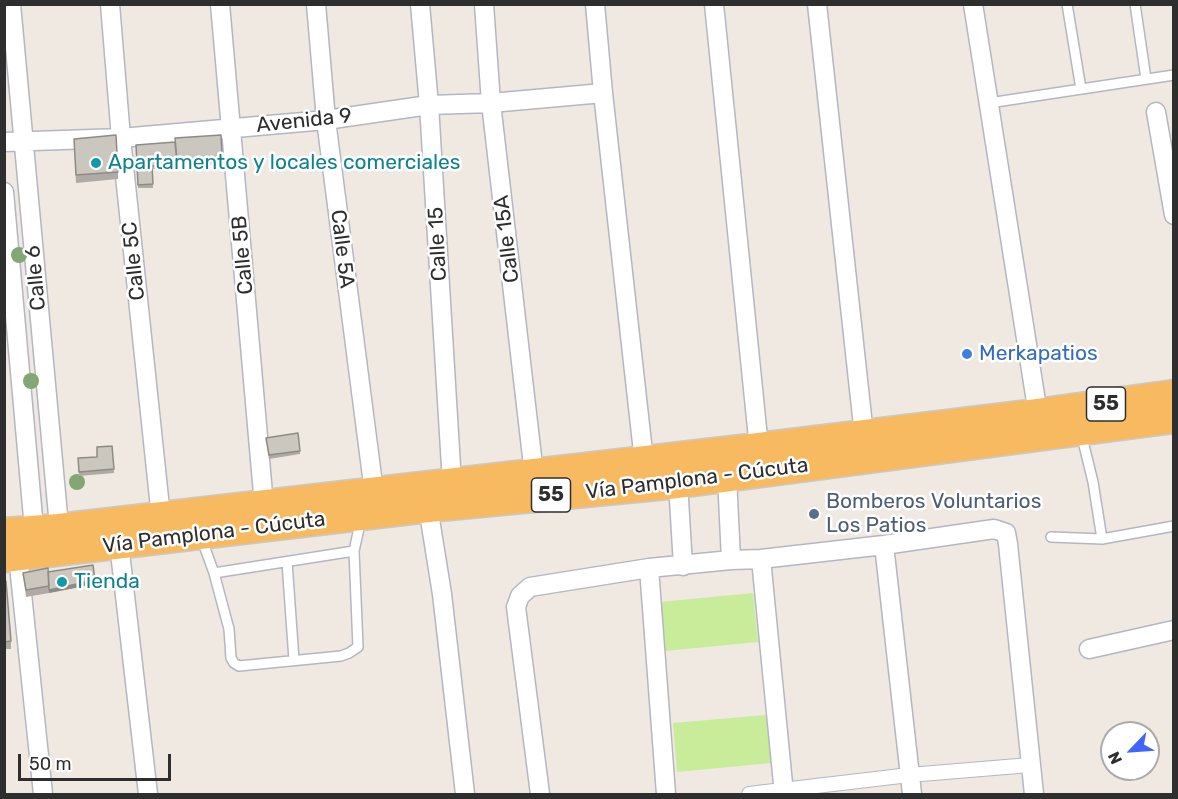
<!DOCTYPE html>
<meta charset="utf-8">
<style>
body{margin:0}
#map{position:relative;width:1178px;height:799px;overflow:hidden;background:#efe9e1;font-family:Rubik,sans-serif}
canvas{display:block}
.frame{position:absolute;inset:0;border:6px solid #2e2e2e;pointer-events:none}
.north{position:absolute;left:1100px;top:721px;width:60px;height:60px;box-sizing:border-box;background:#fff;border:2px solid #ababab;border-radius:50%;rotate:245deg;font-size:16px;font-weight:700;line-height:24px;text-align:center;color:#2e2e2e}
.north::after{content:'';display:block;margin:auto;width:21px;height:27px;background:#4264fb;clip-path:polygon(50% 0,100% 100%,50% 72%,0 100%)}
.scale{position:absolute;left:18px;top:754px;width:153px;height:27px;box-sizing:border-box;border:3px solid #2e2e2e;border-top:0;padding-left:8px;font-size:18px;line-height:21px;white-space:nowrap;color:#2e2e2e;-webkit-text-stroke:4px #fff;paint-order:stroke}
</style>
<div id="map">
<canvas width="1178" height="799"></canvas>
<div class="frame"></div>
<div class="north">N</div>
<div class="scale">50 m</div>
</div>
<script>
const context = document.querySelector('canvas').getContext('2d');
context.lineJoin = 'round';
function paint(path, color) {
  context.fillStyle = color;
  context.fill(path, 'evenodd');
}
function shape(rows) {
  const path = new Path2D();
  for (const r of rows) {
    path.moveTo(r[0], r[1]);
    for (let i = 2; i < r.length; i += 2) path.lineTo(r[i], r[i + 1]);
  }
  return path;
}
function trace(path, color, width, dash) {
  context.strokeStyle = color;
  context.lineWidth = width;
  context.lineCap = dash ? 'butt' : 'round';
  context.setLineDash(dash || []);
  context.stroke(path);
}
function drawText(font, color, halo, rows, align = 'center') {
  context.font = font + ' Rubik,sans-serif';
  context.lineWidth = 5;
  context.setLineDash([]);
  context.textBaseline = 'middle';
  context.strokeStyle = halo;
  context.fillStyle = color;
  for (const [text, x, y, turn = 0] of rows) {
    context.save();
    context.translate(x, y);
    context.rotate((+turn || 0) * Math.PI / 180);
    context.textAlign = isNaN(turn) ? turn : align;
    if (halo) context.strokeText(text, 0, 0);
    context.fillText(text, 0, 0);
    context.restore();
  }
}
paint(shape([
 [753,593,758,642,665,651,660,602],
 [766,715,771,763,677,772,673,723]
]), '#c9ec9a');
const service = shape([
 [1067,4,1081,89],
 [1135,4,1146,79],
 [989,103,1174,75],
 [1081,433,1093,482,1102,539],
 [201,537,214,573,229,629,231,658,234,663,239,666,341,656,349,653,358,647,354,551,361,519],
 [1051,537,1102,539,1174,526],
 [287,562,294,660],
 [214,573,354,551]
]);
const pedestrian = shape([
 [749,794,909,775,1030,765]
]);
const minor = shape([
 [11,4,60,537],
 [110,4,121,138,161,517],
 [220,4,264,505],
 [316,4,326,120,374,492],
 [420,4,429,105,452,483],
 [484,4,491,103,534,474],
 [595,4,603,93,644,461],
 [714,4,759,448],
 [817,4,864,435],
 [973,4,1038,414],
 [1156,112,1174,215],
 [4,142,121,138,326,120,429,105,491,103,603,93],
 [4,192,35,540],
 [727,477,731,560],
 [678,483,683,566],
 [428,507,442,594,465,794],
 [119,544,148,794],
 [884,545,912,794],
 [18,556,43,794],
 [761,559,784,794],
 [649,568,666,794],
 [1089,649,1174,630],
 [540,794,516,607,520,596,530,587,649,568,731,560,761,559,884,545,994,529,1006,533,1008,544,1034,794]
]);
const trunk = shape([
 [4,533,59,529,759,448,1038,414,1174,395],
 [4,557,428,507,678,483,1174,418]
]);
trace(service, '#b4b7c1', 12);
trace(pedestrian, '#b4b7c1', 16);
trace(minor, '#b4b7c1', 21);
trace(trunk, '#c9c9c9', 33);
trace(service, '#fff', 9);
trace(pedestrian, '#fff', 14);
trace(minor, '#fff', 18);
trace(trunk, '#f8ba60', 30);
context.fillStyle = '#84a574';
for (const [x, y] of [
 [19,255],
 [31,381],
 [77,482]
]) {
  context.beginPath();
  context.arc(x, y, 8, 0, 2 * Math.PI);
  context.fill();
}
paint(shape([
 [221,135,222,164,152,169,153,188,138,188,136,145,175,142],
 [74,139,118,172,118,179,76,183],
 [266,438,300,451,300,454,269,459],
 [112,446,114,473,79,476,78,458,97,457],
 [48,572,95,584,49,593,26,597,23,573],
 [4,582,11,641,11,649,4,649]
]), '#afaba4');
paint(shape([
 [95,580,95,584,49,593,49,590]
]), '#8e8b86');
const building = shape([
 [116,135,118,172,76,175,74,139,116,135],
 [221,135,222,156,177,160,175,138,221,135],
 [175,142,177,164,152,166,153,184,138,185,136,145,175,142],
 [298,433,300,451,269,455,266,438,298,433],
 [112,446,114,469,79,472,78,458,97,457,97,447,112,446],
 [93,565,95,580,49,590,48,572,93,565],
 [48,568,49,586,26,590,23,573,48,568],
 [6,581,11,641,4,642,4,582,6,581]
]);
paint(building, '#cbc7bf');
trace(building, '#8e8b86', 1.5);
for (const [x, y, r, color] of [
 [96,163,6,"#0f9aa8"],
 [967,354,6,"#3f7fe0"],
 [814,514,6,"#5c6f8a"],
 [62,582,6,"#0f9aa8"]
]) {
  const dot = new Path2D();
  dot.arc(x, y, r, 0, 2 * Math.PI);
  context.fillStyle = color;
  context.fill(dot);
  trace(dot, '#fff', 2);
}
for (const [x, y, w] of [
 [1106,404,39],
 [551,495,39]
]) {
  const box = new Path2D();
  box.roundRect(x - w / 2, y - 17, w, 34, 4.5);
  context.fillStyle = '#fff';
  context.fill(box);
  trace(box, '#2e2e2e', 1.5);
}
drawText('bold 20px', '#2e2e2e', null, [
 ["55",1106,404],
 ["55",551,495]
]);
drawText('21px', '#2e2e2e', '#fff', [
 ["Avenida 9",304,121,-6],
 ["Calle 15A",507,239,-97],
 ["Calle 15",438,244,-93],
 ["Calle 5A",342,249,83],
 ["Calle 5B",243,255,-95],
 ["Calle 5C",134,261,-96],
 ["Calle 6",36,278,-95],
 ["Vía Pamplona - Cúcuta",697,479,-7],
 ["Vía Pamplona - Cúcuta",214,533,-7]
]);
drawText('21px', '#0d838f', '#fff', [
 ["Apartamentos y locales comerciales",108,163],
 ["Tienda",74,582]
], 'left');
drawText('21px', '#366cbe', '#fff', [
 ["Merkapatios",979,354]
], 'left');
drawText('21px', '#4e5e75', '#fff', [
 ["Bomberos Voluntarios",826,502],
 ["Los Patios",826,526]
], 'left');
</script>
